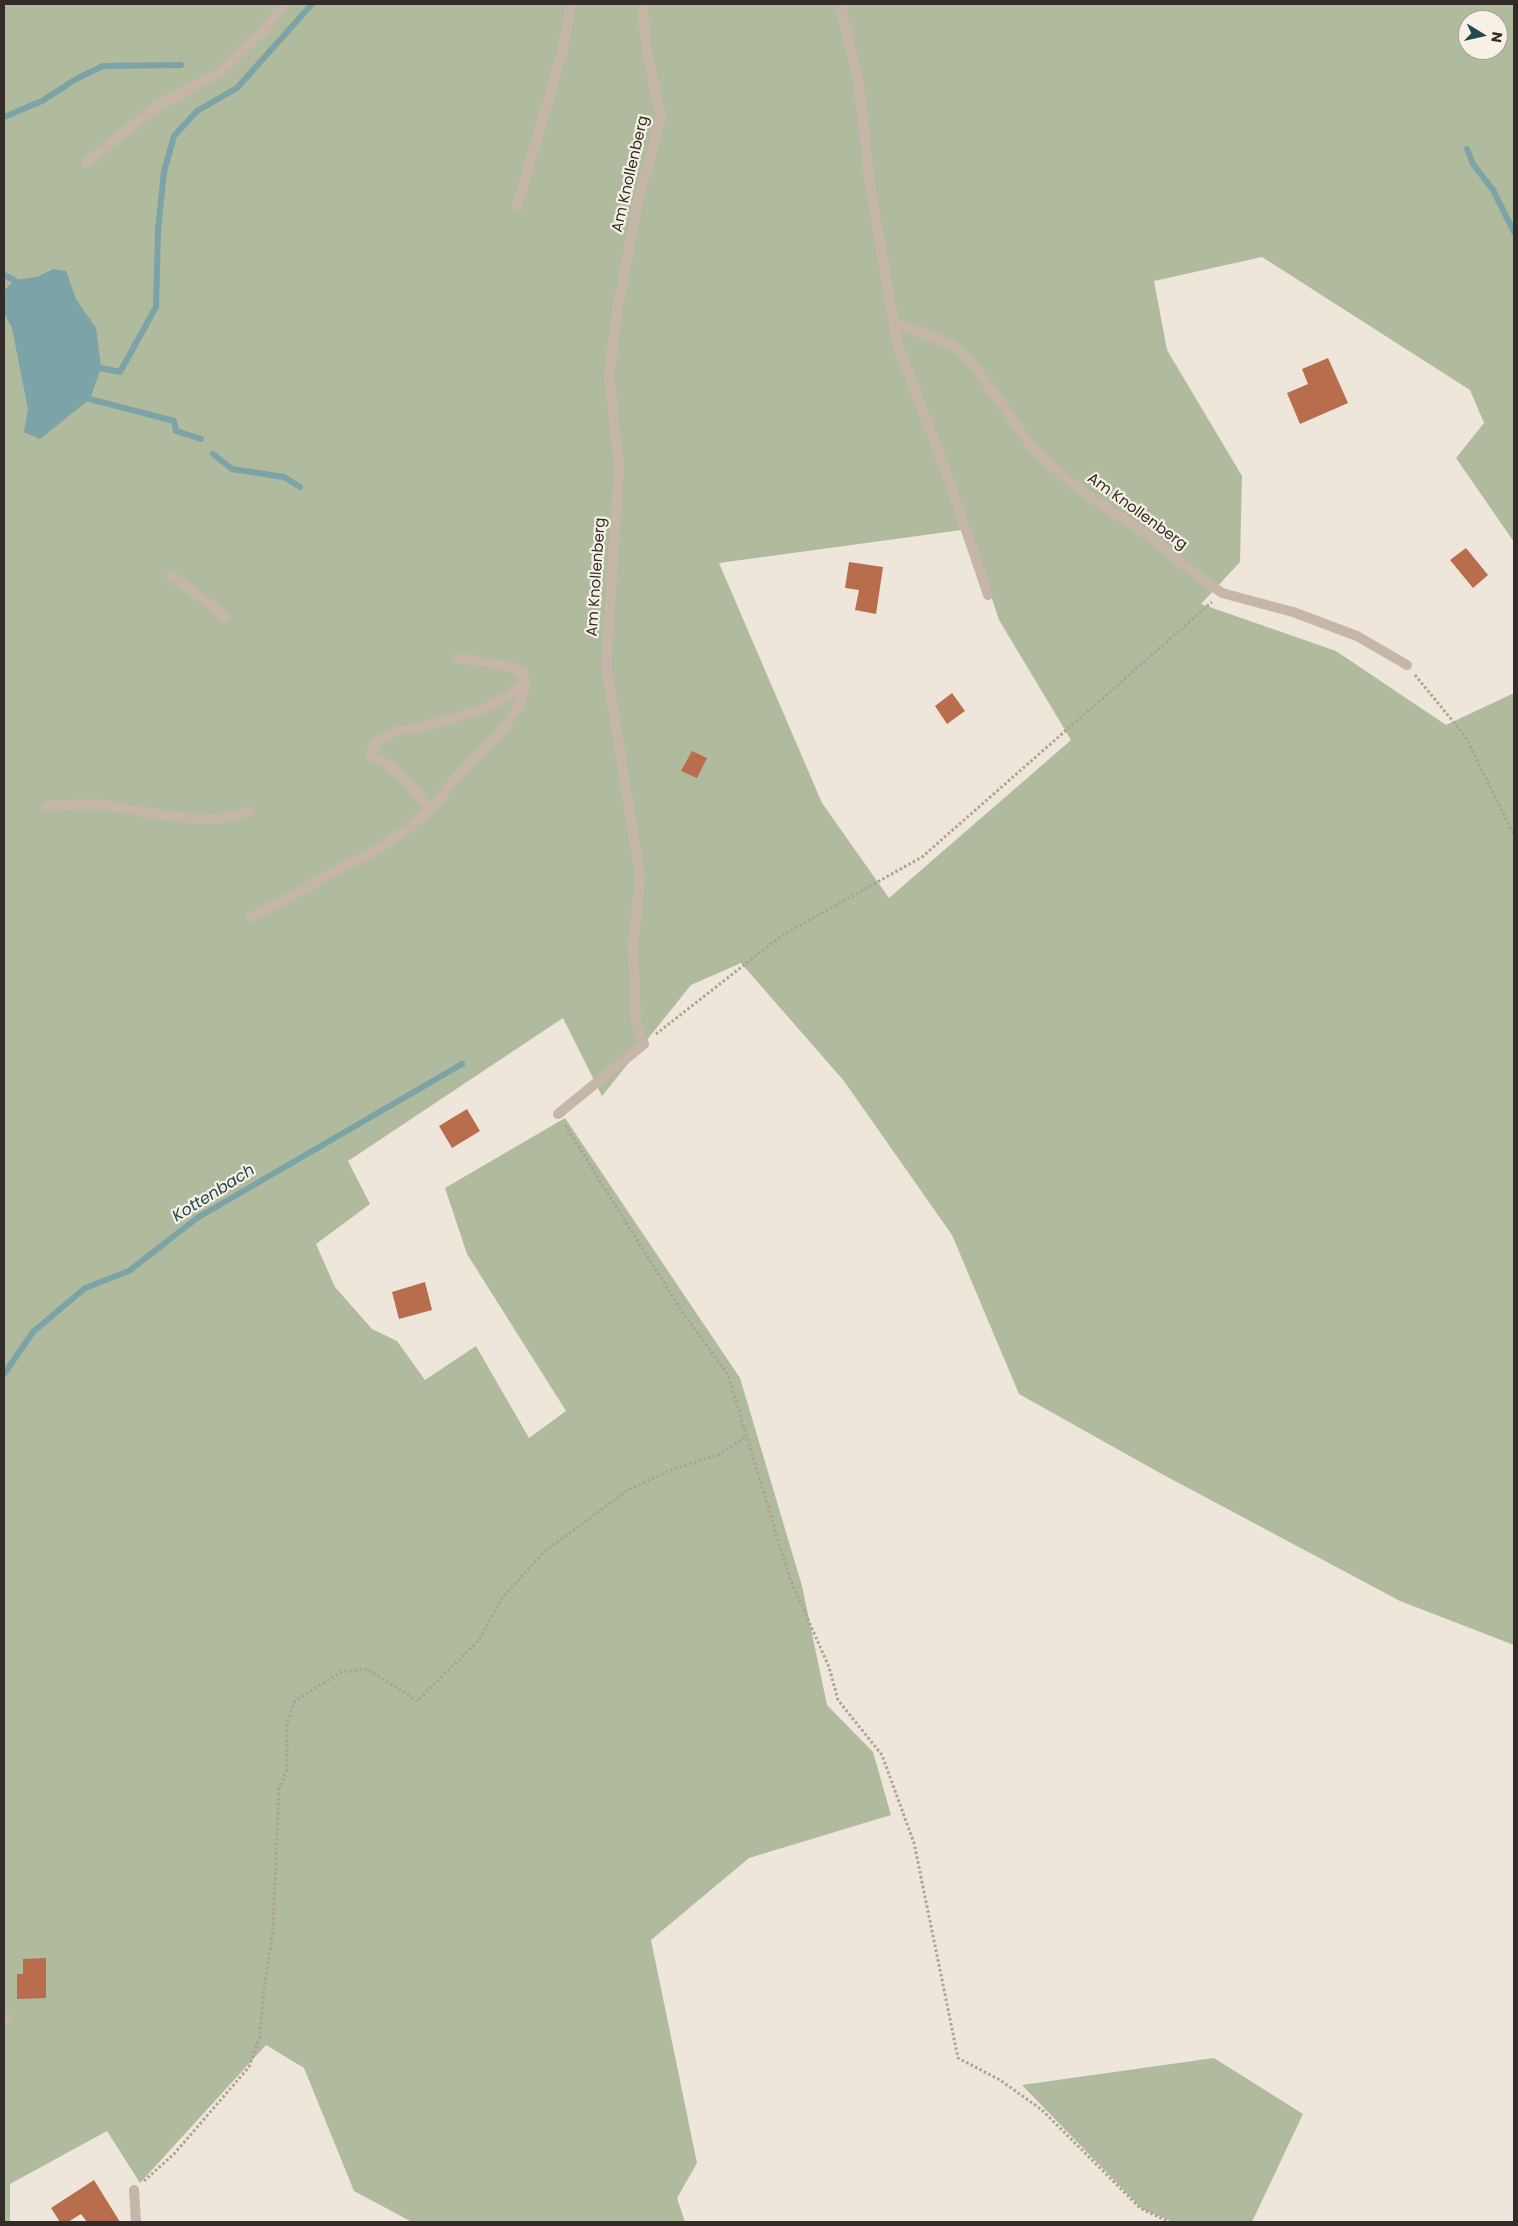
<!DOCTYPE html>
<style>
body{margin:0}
#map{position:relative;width:1518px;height:2226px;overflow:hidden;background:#eee6da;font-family:Poppins,sans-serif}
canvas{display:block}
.frame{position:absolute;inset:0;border:5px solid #322b27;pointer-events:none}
.north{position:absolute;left:1458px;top:10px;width:50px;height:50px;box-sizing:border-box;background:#f6f0e5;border:1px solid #a8a199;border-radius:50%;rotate:99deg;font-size:14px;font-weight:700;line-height:20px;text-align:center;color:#322b27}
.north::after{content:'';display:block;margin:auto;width:18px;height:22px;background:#21494f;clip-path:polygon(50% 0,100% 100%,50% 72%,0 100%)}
</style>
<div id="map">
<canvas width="1518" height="2226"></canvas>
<div class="frame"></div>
<div class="north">N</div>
</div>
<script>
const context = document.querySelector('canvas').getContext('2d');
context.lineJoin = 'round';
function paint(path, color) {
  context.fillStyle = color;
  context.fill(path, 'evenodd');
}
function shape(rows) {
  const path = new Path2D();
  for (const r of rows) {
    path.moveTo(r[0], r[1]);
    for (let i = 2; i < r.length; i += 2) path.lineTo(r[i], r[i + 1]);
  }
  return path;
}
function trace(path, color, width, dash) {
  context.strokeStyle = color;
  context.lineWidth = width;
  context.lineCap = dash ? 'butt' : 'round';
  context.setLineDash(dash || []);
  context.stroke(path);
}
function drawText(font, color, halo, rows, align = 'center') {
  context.font = font + ' Poppins,sans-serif';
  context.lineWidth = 4.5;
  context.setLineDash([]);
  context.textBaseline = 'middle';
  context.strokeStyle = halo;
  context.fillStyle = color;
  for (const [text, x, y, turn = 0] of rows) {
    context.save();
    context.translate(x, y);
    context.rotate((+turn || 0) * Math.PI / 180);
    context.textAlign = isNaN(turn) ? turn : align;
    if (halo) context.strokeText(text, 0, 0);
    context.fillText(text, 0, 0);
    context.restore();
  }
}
paint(shape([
 [4,4,1514,4,1514,542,1456,458,1484,423,1470,390,1262,257,1154,281,1167,350,1242,476,1240,562,1201,604,1336,651,1446,725,1514,693,1514,1645,1400,1601,1160,1473,1019,1394,952,1235,844,1081,741,963,691,985,602,1096,563,1018,348,1161,370,1204,316,1244,335,1287,372,1329,397,1341,425,1380,476,1346,529,1438,566,1411,467,1254,445,1188,565,1118,740,1378,802,1586,827,1705,873,1752,891,1815,749,1858,651,1940,697,2163,677,2198,685,2222,412,2222,354,2191,304,2068,266,2045,140,2183,107,2131,10,2184,10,2222,4,2222],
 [1468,20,1498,20,1498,50,1468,50],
 [969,529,999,620,1071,740,889,898,822,803,719,563],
 [1214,2058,1303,2114,1252,2222,1173,2222,1142,2209,1022,2085]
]), '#afbb9c');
paint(shape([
 [53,269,66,271,76,299,96,328,101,368,90,399,40,439,24,432,28,409,12,328,4,313,4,291,14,280,37,277]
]), '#7ca3a8');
trace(shape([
 [4,117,42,101,76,79,103,66,181,65],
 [1467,149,1473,164,1493,190,1514,232],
 [4,275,14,280],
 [101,368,120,372,156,307,158,230,164,172,174,136,197,111,237,88,312,4],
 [90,399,174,421,176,431,201,439],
 [213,454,232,469,284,477,300,487],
 [4,1374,33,1332,85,1288,129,1271,197,1218,462,1064]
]), '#7ca3a8', 6);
paint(shape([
 [1328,358,1348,403,1300,424,1287,393,1308,384,1302,369],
 [1466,548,1488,575,1473,588,1450,560],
 [849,562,883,567,876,614,855,610,859,590,845,588],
 [952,693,965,711,947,724,935,706],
 [692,751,707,758,697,778,681,771],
 [467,1109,480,1131,452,1148,439,1126],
 [425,1282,432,1310,399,1319,392,1292],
 [46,1958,46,1998,17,1999,17,1974,23,1974,23,1959],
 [94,2180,120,2222,87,2222,81,2214,68,2222,60,2222,51,2208]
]), '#b86e4d');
trace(shape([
 [1415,675,1465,736,1514,835],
 [656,1034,781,936,922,857,1212,602],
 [565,1125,681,1310,728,1375,790,1579,829,1667,838,1700,882,1755,914,1843,958,2058,1000,2080,1042,2110,1140,2208,1169,2222],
 [144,2181,174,2154,249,2067,260,2036,263,1997,273,1930,279,1789,287,1769,287,1724,295,1701,341,1672,367,1669,417,1701,479,1640,502,1598,545,1551,628,1490,671,1470,718,1455,745,1437]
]), '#b0a192', 3, [2.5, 2.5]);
trace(shape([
 [840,4,858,77,870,185,894,324,925,334,952,345,971,361,1029,443,1055,469,1083,492,1158,542,1179,561,1222,593,1293,612,1357,636,1407,665],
 [86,163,157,106,219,73,263,31,285,4],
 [517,206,562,53,571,4],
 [894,324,899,348,949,480,988,595],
 [171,576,211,605,225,618],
 [46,806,97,804,185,818,221,819,248,811],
 [429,810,417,793,402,777,390,766,370,755,377,742,395,731,422,727,484,709,512,694,525,678],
 [251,917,286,899,349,863,366,856,406,830,437,803,451,783,505,727,520,704,525,687,523,672,512,667,457,658],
 [558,1114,644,1044,636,1022,633,948,640,876,606,665,619,467,609,375,618,306,638,202,661,116,647,53,642,4],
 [4,2019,6,2018],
 [134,2190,136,2222]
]), '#c5b6a7', 10);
drawText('15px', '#322b27', '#f6f0e5', [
 ["Am Knollenberg",631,174,-77],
 ["Am Knollenberg",1137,512,36],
 ["Am Knollenberg",597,577,-86]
]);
drawText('italic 16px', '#21494f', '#f6f0e5', [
 ["Kottenbach",214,1194,-32]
]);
</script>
